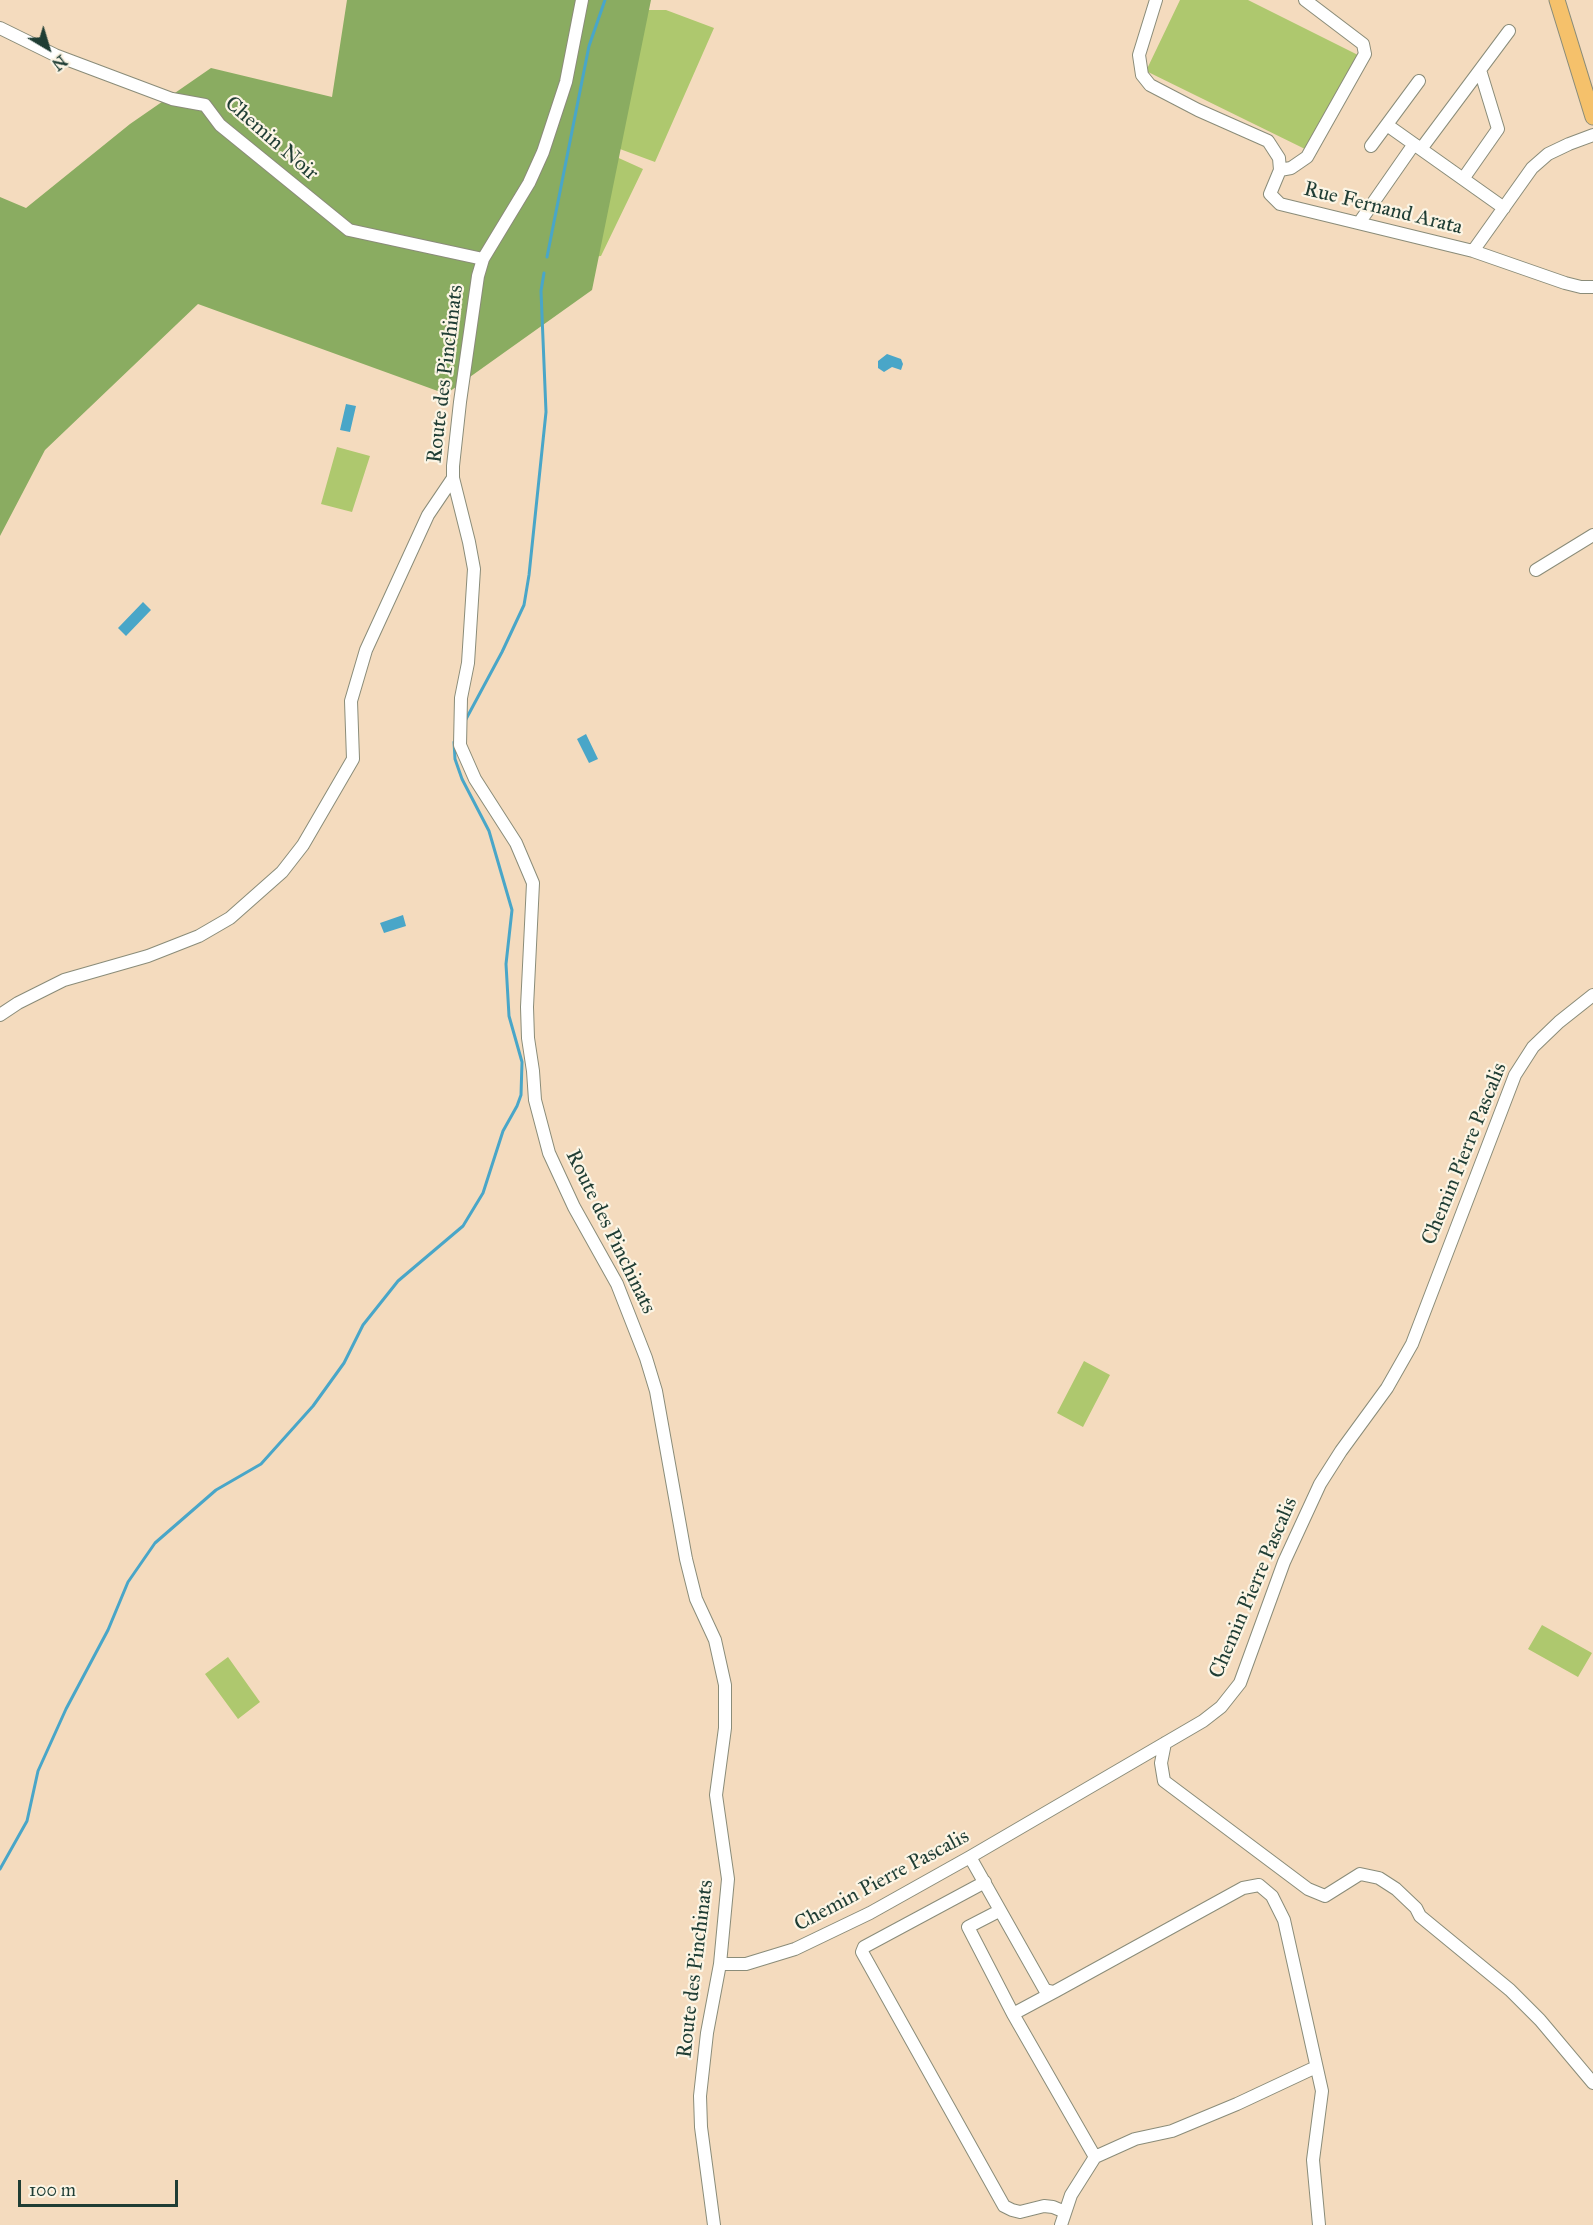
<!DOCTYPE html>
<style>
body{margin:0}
#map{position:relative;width:1593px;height:2225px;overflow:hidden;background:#f4dbbe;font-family:"IM FELL Great Primer",serif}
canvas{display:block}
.north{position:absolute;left:18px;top:18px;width:60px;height:60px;-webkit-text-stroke:4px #fcf5e5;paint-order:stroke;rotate:142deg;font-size:16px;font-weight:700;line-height:24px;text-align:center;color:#1f3d34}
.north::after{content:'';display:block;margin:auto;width:21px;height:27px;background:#1f3d34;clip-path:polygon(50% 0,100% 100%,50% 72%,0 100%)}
.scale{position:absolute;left:18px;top:2180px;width:160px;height:27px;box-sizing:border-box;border:3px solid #1f3d34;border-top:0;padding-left:8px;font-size:18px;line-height:21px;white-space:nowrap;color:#1f3d34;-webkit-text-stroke:4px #fcf5e5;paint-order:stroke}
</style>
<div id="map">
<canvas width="1593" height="2225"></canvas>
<div class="north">N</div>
<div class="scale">100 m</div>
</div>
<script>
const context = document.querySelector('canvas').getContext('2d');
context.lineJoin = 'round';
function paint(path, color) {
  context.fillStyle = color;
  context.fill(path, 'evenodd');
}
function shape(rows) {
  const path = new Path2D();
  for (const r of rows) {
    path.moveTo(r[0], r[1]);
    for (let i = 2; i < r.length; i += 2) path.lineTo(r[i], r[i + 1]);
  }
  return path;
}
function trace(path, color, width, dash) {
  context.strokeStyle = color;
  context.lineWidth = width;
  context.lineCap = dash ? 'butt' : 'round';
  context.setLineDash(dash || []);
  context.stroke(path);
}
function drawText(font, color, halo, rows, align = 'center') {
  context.font = font + ' "IM FELL Great Primer",serif';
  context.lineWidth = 4.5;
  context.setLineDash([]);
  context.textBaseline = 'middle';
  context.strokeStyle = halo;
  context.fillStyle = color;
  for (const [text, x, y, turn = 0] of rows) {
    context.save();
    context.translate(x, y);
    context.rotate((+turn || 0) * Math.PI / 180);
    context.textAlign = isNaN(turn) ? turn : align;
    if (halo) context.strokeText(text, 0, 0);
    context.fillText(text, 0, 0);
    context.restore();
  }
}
paint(shape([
 [1180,0,1248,0,1358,55,1307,150,1146,71],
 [637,10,666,10,714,28,655,162,601,142],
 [601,150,643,169,601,256,588,257],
 [337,447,370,456,352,512,321,504],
 [1084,1361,1110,1375,1083,1427,1057,1413],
 [1542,1625,1592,1653,1578,1677,1528,1649],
 [228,1657,260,1702,238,1719,205,1674]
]), '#aec86e');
paint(shape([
 [347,0,651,0,592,290,446,394,198,304,45,450,0,536,0,197,26,208,130,124,211,68,332,97]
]), '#8aac61');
paint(shape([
 [887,354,901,359,903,364,901,370,892,367,884,372,878,368,878,361],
 [346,404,356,406,350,432,340,430],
 [143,602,151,610,126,636,118,628],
 [586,734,598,759,589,763,577,739],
 [403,915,406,926,384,933,380,923]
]), '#49a6c8');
trace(shape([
 [547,257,589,46,605,0],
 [465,721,502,652,524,605,529,575,546,412,541,291,544,273],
 [0,1869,27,1821,38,1771,66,1709,108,1630,128,1582,155,1543,216,1490,261,1464,313,1406,344,1363,363,1325,398,1281,463,1226,483,1193,503,1131,517,1106,521,1095,522,1062,509,1016,506,964,512,910,489,831,462,779,455,759,454,742]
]), '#49a6c8', 3);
const minor = shape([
 [582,0,566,82,543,152,529,183,483,259,478,276,460,402,453,466,453,478,469,542,474,569,468,663,461,698,460,745,475,779,516,843,533,883,527,1007,528,1038,533,1071,535,1100,549,1153,574,1207,617,1284,646,1358,656,1391,686,1559,696,1599,715,1640,725,1685,725,1728,716,1795,728,1879,720,1964,707,2033,700,2096,701,2127,714,2225],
 [1156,0,1139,55,1142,75,1150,85,1198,110,1268,141,1279,158,1280,170],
 [1305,0,1363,44,1365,54,1307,157,1291,168,1280,170,1270,194,1280,204,1473,251,1532,168,1548,154,1569,144,1593,135],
 [0,28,55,55,172,99,205,105,220,125,349,230,483,259],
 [1387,125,1504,208],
 [1371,146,1419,81],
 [1421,149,1509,31],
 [1463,179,1498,129,1480,70],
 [1359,223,1414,144],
 [1473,251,1565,283,1581,287,1593,287],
 [1536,570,1593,535],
 [0,1015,18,1003,64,980,148,956,199,936,230,918,282,872,303,845,353,759,351,701,366,650,428,515,453,478],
 [1165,1743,1161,1763,1164,1781,1308,1889,1325,1896,1360,1874,1379,1878,1396,1889,1416,1908,1420,1916,1510,1990,1540,2020,1593,2083],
 [970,1857,1045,1990,1054,1992,1243,1888,1259,1885,1272,1896,1284,1920,1322,2091,1313,2160,1319,2225],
 [985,1882,864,1947,862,1952,1004,2206,1012,2210,1020,2212,1044,2206,1053,2207,1065,2212],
 [999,1911,968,1927,1013,2014,1095,2157,1135,2139,1172,2131,1237,2104,1316,2067],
 [720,1964,746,1964,795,1949,870,1913,970,1857,1203,1721,1221,1707,1240,1683,1284,1562,1320,1484,1341,1451,1387,1388,1412,1344,1515,1075,1533,1047,1559,1022,1593,995],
 [1013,2014,1054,1992],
 [1061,2225,1071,2195,1095,2157]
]);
const major = shape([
 [1557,0,1593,117]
]);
trace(minor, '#8a8c79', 14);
trace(major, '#8a8c79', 17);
trace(minor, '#fff', 12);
trace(major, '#f5c16b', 15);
drawText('21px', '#1f3d34', '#fcf5e5', [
 ["Chemin Noir",271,139,41],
 ["Rue Fernand Arata",1383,209,14],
 ["Route des Pinchinats",446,374,-83],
 ["Chemin Pierre Pascalis",1465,1154,-68],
 ["Route des Pinchinats",610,1232,64],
 ["Chemin Pierre Pascalis",1254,1588,-67],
 ["Chemin Pierre Pascalis",882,1881,-28],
 ["Route des Pinchinats",696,1969,-83]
]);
</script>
